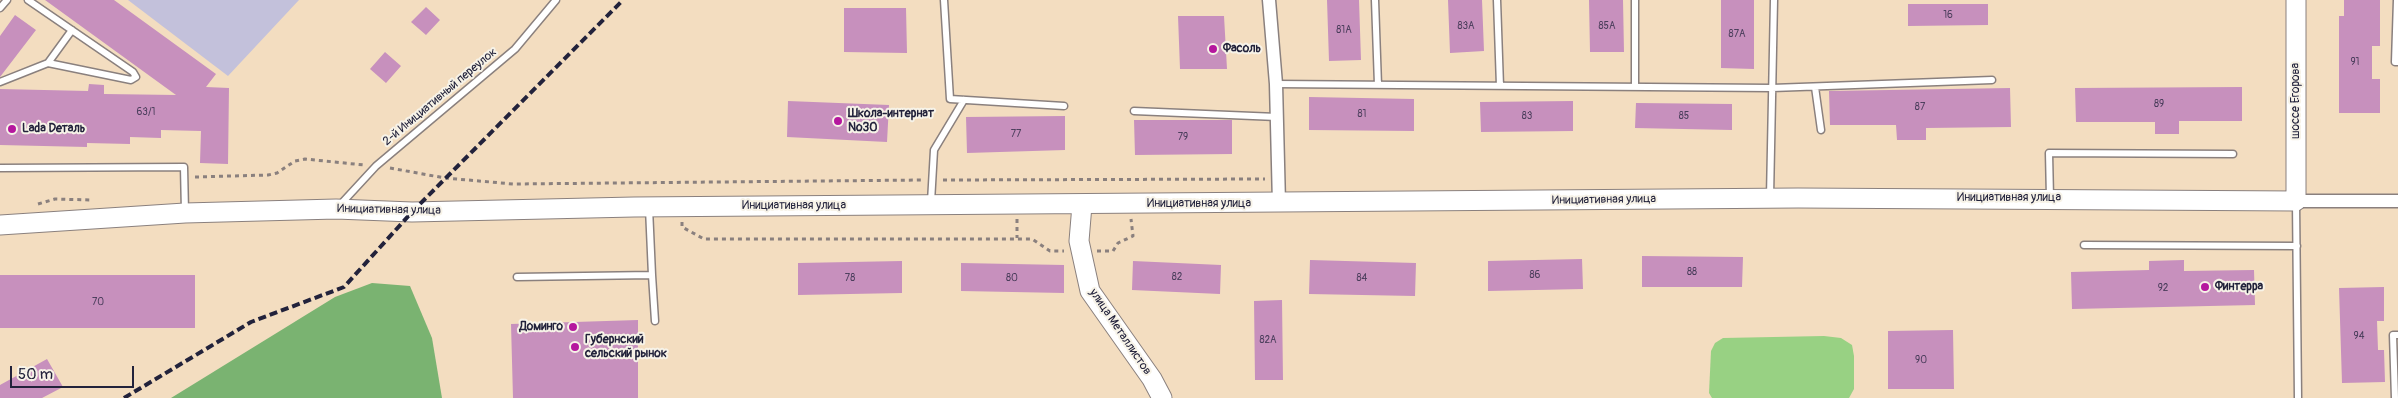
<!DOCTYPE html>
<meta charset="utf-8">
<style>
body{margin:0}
#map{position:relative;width:2398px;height:398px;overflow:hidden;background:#f3ddc0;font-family:Pangolin,sans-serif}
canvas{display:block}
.scale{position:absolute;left:10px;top:366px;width:124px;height:22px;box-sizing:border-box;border:2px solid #22223b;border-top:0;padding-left:6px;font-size:15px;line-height:18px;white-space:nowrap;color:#22223b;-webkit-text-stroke:4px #f7f3e8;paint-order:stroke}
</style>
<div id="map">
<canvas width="2398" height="398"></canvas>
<div class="scale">50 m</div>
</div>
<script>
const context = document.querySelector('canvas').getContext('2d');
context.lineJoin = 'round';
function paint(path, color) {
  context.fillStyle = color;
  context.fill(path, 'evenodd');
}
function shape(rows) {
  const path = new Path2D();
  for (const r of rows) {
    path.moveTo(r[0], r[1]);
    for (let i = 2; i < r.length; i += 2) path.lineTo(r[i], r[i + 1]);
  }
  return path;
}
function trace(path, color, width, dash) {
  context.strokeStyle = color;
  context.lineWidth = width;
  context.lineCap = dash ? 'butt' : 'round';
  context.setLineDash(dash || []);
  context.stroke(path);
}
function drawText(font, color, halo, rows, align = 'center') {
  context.font = font + ' Pangolin,sans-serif';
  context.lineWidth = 4;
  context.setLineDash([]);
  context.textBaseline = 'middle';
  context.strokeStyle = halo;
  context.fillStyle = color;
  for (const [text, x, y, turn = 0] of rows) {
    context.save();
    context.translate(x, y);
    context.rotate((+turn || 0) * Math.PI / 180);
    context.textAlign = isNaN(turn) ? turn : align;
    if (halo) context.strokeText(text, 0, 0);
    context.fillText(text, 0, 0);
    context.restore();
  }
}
paint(shape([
 [128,0,299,0,228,76]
]), '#c3c1db');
paint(shape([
 [1824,336,1841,338,1852,345,1854,356,1854,389,1849,398,1712,398,1709,393,1711,351,1715,343,1723,338]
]), '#98d183');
paint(shape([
 [372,283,410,286,432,338,442,398,171,398,335,297]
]), '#7ab371');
paint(shape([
 [45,0,114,0,216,74,206,87,229,88,228,164,200,163,201,131,161,130,161,138,130,137,130,144,87,143,87,147,0,145,0,89,88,91,89,84,104,85,104,94,176,95],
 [1327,0,1359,0,1361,60,1329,61],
 [1448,0,1482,0,1484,51,1450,53],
 [1589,0,1623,0,1624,52,1590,52],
 [1721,0,1754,0,1754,69,1721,68],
 [2344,0,2380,0,2380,46,2372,46,2372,79,2380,79,2380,113,2339,113,2339,16,2344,16],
 [1908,4,1988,4,1988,25,1908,26],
 [426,7,440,20,426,35,411,22],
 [844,8,906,8,907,53,844,52],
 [15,15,36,30,0,77,0,36],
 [1178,16,1224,16,1227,69,1180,69],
 [385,52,401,66,386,83,370,69],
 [2242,87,2242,121,2179,121,2179,134,2155,134,2155,122,2076,122,2075,88],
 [2010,88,2011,127,1926,128,1926,140,1897,140,1896,125,1830,125,1829,91],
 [1309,97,1414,99,1414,131,1309,130],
 [788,101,889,105,887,142,787,137],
 [1573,101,1573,131,1481,132,1480,102],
 [1636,103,1732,104,1732,130,1635,128],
 [1065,116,1065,150,967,153,966,117],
 [1134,120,1232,120,1232,154,1135,155],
 [1642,256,1743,257,1742,287,1642,287],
 [1582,259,1583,289,1488,291,1488,261],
 [1310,260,1416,263,1415,296,1309,294],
 [2184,260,2184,271,2254,270,2255,305,2072,309,2071,272,2149,270,2149,261],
 [902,261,902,293,798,295,798,263],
 [1133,261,1221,265,1220,294,1132,290],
 [961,263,1064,265,1064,293,961,291],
 [0,275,195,275,195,328,0,328],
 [2384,287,2384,321,2377,321,2378,350,2384,350,2385,382,2342,383,2339,288],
 [1282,300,1283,380,1255,380,1254,301],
 [638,320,638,398,513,398,511,324],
 [1953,330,1954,389,1888,389,1888,331],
 [47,359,63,387,42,398,0,398,0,385]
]), '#c790bd');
const lane = shape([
 [28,0,133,72,136,77,131,80,48,63,72,30],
 [944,0,950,99,1064,106],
 [1375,0,1378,85],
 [1497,0,1500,86],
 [2397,0,2395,62,2398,62],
 [0,8,7,0],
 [0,82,48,63],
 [1276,84,1772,88,1992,80],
 [1635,87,1635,0],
 [1815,87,1821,130],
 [1134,111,1277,117],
 [0,168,184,167,185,212],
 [1770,197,1774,0],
 [2050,198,2049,153,2233,154],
 [931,202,934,150,964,100],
 [2296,202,2298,398],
 [340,205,376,166,515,49,556,0],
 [2084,245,2297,246],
 [652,275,655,321],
 [517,277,652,275,649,208],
 [2395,398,2393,335,2398,335]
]);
const street = shape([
 [1269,0,1276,84,1279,204],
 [2296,201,2398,201]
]);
const secondary = shape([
 [1082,205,1079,241,1090,291,1152,379,1162,398],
 [0,225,185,213,336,209,412,212,634,207,1798,198,2296,201,2296,0]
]);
trace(lane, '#8a807e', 9);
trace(street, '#8a807e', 15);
trace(secondary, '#8a807e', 21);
trace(shape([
 [390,168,445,178,513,184,922,180],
 [195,177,268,175,277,173,295,161,305,159,364,165],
 [943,180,1265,179],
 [38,204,55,199,92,200],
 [1017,219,1017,238],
 [682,222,682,227,704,239,1032,239,1050,251,1064,251],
 [1097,251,1113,251,1118,243,1133,236,1131,219]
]), '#8a807e', 3, [4, 4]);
trace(lane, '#fff', 6);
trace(street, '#fff', 12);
trace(secondary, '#fff', 19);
trace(shape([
 [124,398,251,322,344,287,412,212,623,0]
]), '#22223b', 4, [8, 4]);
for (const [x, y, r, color] of [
 [1213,49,5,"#b5179e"],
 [838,121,5,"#b5179e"],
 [12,129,5,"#b5179e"],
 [2205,287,5,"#b5179e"],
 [573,327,5,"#b5179e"],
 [575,347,5,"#b5179e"]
]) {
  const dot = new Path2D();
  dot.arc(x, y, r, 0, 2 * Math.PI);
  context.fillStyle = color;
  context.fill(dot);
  trace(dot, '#f7f3e8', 2);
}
drawText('10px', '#4b3e5c', null, [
 ["16",1948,15],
 ["83А",1466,26],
 ["85А",1607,26],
 ["81А",1344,30],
 ["87А",1737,34],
 ["91",2355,62],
 ["89",2159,104],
 ["87",1920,107],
 ["63/1",146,112],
 ["81",1362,114],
 ["83",1527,116],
 ["85",1684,116],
 ["77",1016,134],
 ["79",1183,137],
 ["88",1692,272],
 ["86",1535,275],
 ["82",1177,277],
 ["78",850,278],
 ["80",1012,278],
 ["84",1362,278],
 ["92",2163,288],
 ["70",98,302],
 ["94",2359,336],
 ["82А",1268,340],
 ["90",1921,360]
]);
drawText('bold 12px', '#22223b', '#f7f3e8', [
 ["Фасоль",1223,49],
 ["Школа-интернат",848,114],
 ["№30",848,128],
 ["Lada Dеталь",22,129],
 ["Финтерра",2215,287],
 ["Доминго",563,327,"right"],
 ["Губернский",585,340],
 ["сельский рынок",585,354]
], 'left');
drawText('12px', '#22223b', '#f7f3e8', [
 ["2-й Инициативный переулок",440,97,-40],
 ["шоссе Егорова",2296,101,-90],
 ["Инициативная улица",2009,198],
 ["Инициативная улица",1604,200,-1],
 ["Инициативная улица",1199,204],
 ["Инициативная улица",794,206],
 ["Инициативная улица",389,210,1],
 ["улица Металлистов",1120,332,56]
]);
</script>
